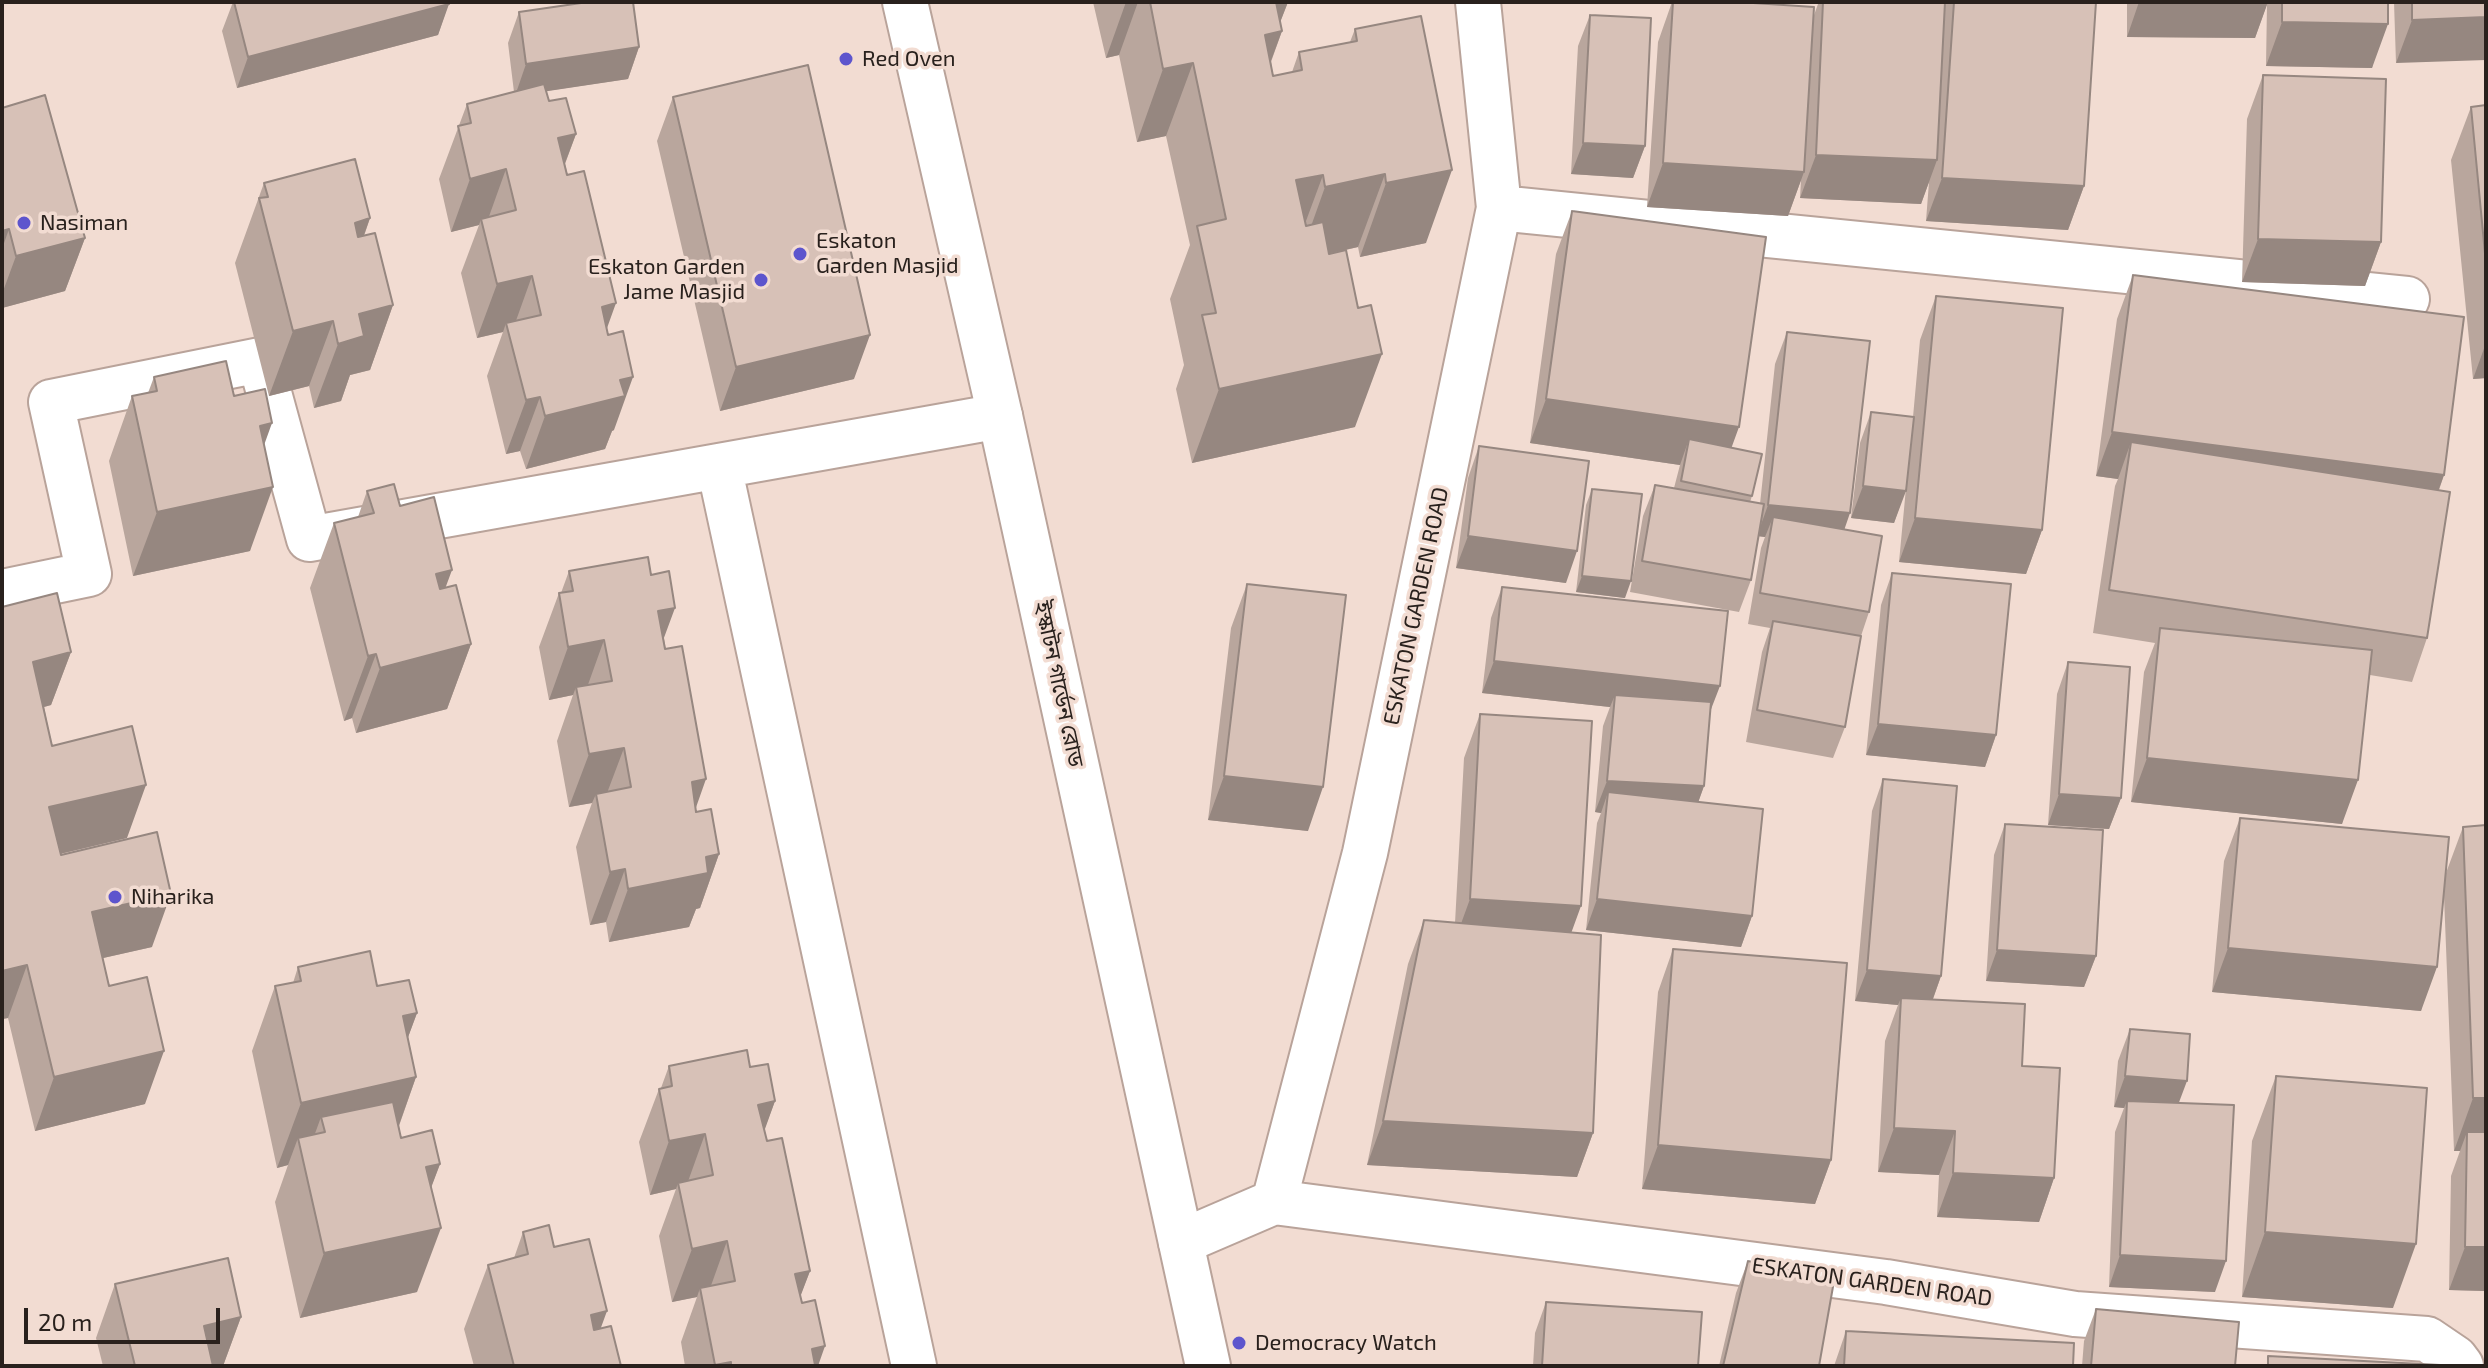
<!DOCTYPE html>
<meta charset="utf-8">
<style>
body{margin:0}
#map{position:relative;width:2488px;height:1368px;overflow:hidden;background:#f2dcd2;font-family:"Exo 2",sans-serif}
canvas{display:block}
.frame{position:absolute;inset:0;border:4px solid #29211d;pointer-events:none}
.scale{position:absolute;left:24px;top:1308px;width:196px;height:36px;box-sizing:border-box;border:4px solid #29211d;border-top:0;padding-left:10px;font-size:24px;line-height:28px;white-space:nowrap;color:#29211d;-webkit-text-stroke:6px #f2dcd2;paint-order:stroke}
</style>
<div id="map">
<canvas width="2488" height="1368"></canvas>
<div class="frame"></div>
<div class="scale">20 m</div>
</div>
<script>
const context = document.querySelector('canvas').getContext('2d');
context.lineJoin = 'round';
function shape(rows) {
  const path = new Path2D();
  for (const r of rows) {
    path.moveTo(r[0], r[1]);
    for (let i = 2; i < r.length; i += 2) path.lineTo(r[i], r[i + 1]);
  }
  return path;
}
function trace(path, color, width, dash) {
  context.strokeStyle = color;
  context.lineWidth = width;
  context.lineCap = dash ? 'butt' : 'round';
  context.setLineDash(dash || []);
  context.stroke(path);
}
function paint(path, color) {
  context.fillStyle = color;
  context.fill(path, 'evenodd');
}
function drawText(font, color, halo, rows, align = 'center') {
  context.font = font + ' "Exo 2","Noto Sans Bengali",sans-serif';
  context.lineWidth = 7;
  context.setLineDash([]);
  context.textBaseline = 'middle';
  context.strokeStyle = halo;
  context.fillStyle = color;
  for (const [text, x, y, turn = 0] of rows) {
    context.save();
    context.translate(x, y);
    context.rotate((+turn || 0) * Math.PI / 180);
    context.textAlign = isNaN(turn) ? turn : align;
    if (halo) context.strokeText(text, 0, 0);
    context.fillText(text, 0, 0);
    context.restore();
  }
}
const minor = shape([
 [1499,208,2407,299],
 [719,466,914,1366],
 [2,592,89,574,51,402,260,360,309,539,1000,416],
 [1274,1202,1365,853,1499,208,1478,2],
 [1181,1242,1274,1202,1886,1282,2075,1314,2427,1339,2455,1358,2461,1366]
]);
const major = shape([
 [905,2,1000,416,1208,1366]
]);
trace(minor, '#b9a39a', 48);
trace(major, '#b9a39a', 48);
trace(minor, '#fff', 44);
trace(major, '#fff', 44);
paint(shape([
 [233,2,449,2,438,35,237,88,222,31],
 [1093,2,1288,2,1280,22,1282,31,1271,62,1273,76,1292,72,1299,52,1350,42,1355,29,1426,243,1360,257,1358,247,1329,254,1355,427,1192,463,1176,389,1184,365,1170,299,1190,245,1166,136,1137,142,1119,55,1106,58],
 [1672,2,1738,2,1813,18,1818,4,1797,2,2096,2,2084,186,2068,230,1926,221,1929,182,1921,204,1800,198,1801,180,1788,216,1647,207,1658,42],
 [2127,2,2388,2,2372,68,2266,66,2267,4,2255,38,2127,37],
 [2394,2,2486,2,2396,63],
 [519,12,639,47,628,79,546,91,549,101,576,134,565,164,607,328,614,430,612,431,605,449,526,469,520,451,506,454,487,376,503,332,477,338,461,273,479,225,451,232,439,179,467,104,514,92,508,43],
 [1590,15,1645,146,1633,178,1571,174,1578,46],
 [2263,75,2381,242,2365,286,2242,282,2247,119],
 [673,97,854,379,720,411,657,141],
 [2486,105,2486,378,2473,379,2451,160,2471,107],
 [2,108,85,238,65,291,2,308],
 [264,183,370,218,364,236,393,305,370,370,350,375,341,401,314,408,309,386,269,396,235,263],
 [1572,211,1732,448,1752,496,1750,502,1760,504,1775,364,1787,332,1869,612,1861,636,1845,727,1833,758,1746,742,1762,652,1770,628,1748,624,1761,548,1765,537,1758,536,1751,580,1739,612,1630,592,1643,516,1655,485,1674,488,1680,465,1530,443,1556,254],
 [2133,275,2444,475,2439,490,2427,638,2412,682,2370,675,2342,824,2131,802,2144,672,2155,643,2093,633,2115,486,2118,479,2096,476,2117,319],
 [1936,296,2042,530,2026,574,1899,562,1906,488,1894,523,1851,518,1860,443,1871,412,1913,417,1920,340],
 [154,377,234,396,264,445,250,551,133,576,109,461,132,396,148,393],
 [1479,446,1566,583,1456,568,1468,478],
 [1592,489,1625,598,1576,592,1586,505],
 [367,491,400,506,445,588,471,644,447,709,356,733,352,718,344,721,310,588,334,523,358,517],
 [569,571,664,639,696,812,719,854,700,908,696,909,689,927,609,942,606,922,590,925,576,847,592,803,569,807,557,741,573,695,549,700,539,647,559,593,561,593],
 [1892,573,1996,735,1985,767,1866,755,1881,605],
 [1247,584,1308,831,1208,820,1231,628],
 [1502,587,1710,712,1704,786,1698,802,1752,916,1741,947,1586,930,1597,823,1601,813,1595,812,1603,726,1610,707,1482,693,1491,618],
 [2,607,71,652,51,705,44,707,52,746,127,838,60,854,61,855,152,947,103,958,109,986,145,1104,35,1131,8,1018,2,1019],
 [2068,662,2121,798,2109,829,2048,825,2057,694],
 [1480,714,1571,932,1593,1133,1577,1177,1367,1165,1408,964,1424,920,1455,923,1464,758],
 [1883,779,1941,976,1933,999,2022,1066,2054,1178,2039,1222,1937,1217,1939,1175,1878,1172,1885,1041,1898,1005,1855,1001,1872,811],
 [2240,818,2446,873,2463,827,2486,825,2486,1291,2449,1290,2451,1176,2460,1151,2454,1151,2444,896,2421,1011,2212,992,2224,861],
 [2005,824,2096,956,2084,987,1986,981,1994,855],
 [1673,949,1831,1160,1815,1204,1642,1189,1658,992],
 [298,967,377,986,417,1013,408,1037,416,1077,399,1126,401,1138,440,1164,431,1187,417,1292,300,1318,275,1202,288,1165,277,1168,252,1051,275,986,293,983],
 [2130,1029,2179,1103,2215,1292,2109,1287,2115,1132,2124,1108,2114,1107,2118,1061],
 [669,1066,750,1067,775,1101,764,1130,810,1271,800,1296,818,1366,685,1366,681,1342,697,1297,672,1302,659,1236,676,1189,650,1195,639,1142,659,1089,661,1088],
 [2276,1076,2393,1308,2242,1297,2252,1141],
 [523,1232,554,1247,621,1366,474,1366,464,1329,488,1265,514,1258],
 [1748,1261,1819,1366,1719,1366,1736,1293],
 [115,1284,241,1317,223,1366,103,1366,96,1338],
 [1546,1302,1698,1366,1533,1366,1535,1333],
 [2096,1309,2235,1366,2082,1366,2084,1341],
 [1846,1331,2073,1366,1834,1366]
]), '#b9a69d');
paint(shape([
 [1126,2,1138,2,1119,55,1106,58],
 [1272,2,1288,2,1276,33,1282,31,1255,104,1239,108],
 [1797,2,1819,2,1818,4],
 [2139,2,2268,2,2255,38,2127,37],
 [449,4,438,35,237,88,248,57],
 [2486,17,2486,60,2396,63,2412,20],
 [2282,22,2388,24,2372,68,2266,66],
 [639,47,628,79,515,96,526,64],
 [1193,63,1166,136,1137,142,1163,69],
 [576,134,556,187,558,138],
 [1583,143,1645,146,1633,178,1571,174],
 [1816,155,1937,160,1921,204,1800,198],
 [1663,163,1804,172,1788,216,1647,207],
 [506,169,487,222,481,219,479,225,451,232,470,179],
 [1452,170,1426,243,1360,257,1386,183],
 [1385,174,1358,247,1299,260,1325,187],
 [1323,175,1296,248,1296,180],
 [1942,178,2084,186,2068,230,1926,221],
 [370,218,347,283,355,223],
 [9,229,2,249,2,231],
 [85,238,65,291,2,308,2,294,16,256],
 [2258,239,2381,242,2365,286,2242,282],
 [532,276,513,329,506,323,503,332,477,338,497,284],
 [616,303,597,356,602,307],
 [393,305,370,370,350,375,341,401,314,408,338,344,359,314],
 [333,321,309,386,269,396,293,331],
 [870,335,854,379,720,411,736,367],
 [2486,343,2486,378,2473,379],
 [1382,354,1355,427,1192,463,1219,389],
 [633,377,614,430,612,431,605,449,526,469,545,416,620,380],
 [540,397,520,451,506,454,526,400],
 [1546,399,1739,427,1723,471,1689,439,1680,465,1530,443],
 [272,423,249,487,260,426],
 [2112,432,2444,475,2428,519,2131,442,2118,479,2096,476],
 [1863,486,1906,491,1894,523,1851,518],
 [273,487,250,551,133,576,157,512],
 [1768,505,1850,513,1839,545,1773,517,1765,537,1757,536],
 [1915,518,2042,530,2026,574,1899,562],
 [1468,536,1577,551,1566,583,1456,568],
 [452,570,428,635,436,574],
 [1582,576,1631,581,1625,598,1576,592],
 [675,608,655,662,658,611],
 [604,640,585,693,576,687,573,695,549,700,568,647],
 [471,644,447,709,356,733,380,668],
 [71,652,51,705,14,715,33,662],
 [376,654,352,718,344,721,368,656],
 [1494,661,1720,686,1708,717,1615,695,1610,707,1482,693],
 [1878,724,1996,735,1985,767,1866,755],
 [624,748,604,801,596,794,592,803,569,807,589,754],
 [2147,758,2358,780,2342,824,2131,802],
 [1224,776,1323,787,1308,831,1208,820],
 [706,779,687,833,692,782],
 [1607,781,1704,786,1693,817,1608,792,1601,813,1595,812],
 [146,785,127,838,30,861,49,807],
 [2059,794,2121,798,2109,829,2048,825],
 [719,854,700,908,696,909,689,927,609,942,628,889,706,857],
 [625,869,606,922,590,925,610,872],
 [171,894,152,947,72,965,92,912],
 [1470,899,1581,906,1565,950,1454,943],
 [1597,899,1752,916,1741,947,1586,930],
 [2228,948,2437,967,2421,1011,2212,992],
 [1997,950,2096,956,2084,987,1986,981],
 [27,965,8,1018,2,1019,2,971],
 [1867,970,1941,976,1930,1007,1901,998,1898,1005,1855,1001],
 [417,1013,393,1078,403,1016],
 [164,1051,145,1104,35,1131,54,1077],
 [2125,1076,2187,1081,2175,1113,2127,1101,2124,1108,2114,1107],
 [416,1077,393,1142,325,1132,321,1117,305,1161,298,1138,288,1165,277,1168,301,1103],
 [2473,1098,2486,1098,2486,1151,2467,1132,2460,1151,2454,1151],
 [775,1101,756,1154,758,1105],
 [1383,1121,1593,1133,1577,1177,1367,1165],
 [1894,1128,1955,1131,1939,1175,1878,1172],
 [705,1134,686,1187,678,1183,676,1189,650,1195,669,1141],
 [1658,1145,1831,1160,1815,1204,1642,1189],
 [440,1164,416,1228,426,1167],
 [1953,1173,2054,1178,2039,1222,1937,1217],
 [441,1228,417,1292,300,1318,324,1253],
 [2265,1232,2416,1244,2393,1308,2242,1297],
 [727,1241,708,1294,700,1288,697,1297,672,1302,692,1249],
 [2465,1247,2486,1247,2486,1291,2449,1290],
 [2120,1255,2226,1261,2215,1292,2109,1287],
 [810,1271,790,1324,795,1274],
 [607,1311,587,1366,591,1315],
 [241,1317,223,1366,189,1366,204,1326],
 [825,1346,818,1366,806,1366,812,1349],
 [731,1362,729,1366,715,1366,715,1365]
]), '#968780');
const building = shape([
 [234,2,449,2,449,4,248,57,234,2],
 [588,2,633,2,639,47,526,64,519,12,588,2],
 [1150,2,1276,2,1282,31,1265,35,1273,76,1302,70,1299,52,1357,41,1355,29,1421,16,1452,170,1386,183,1385,174,1325,187,1323,175,1296,180,1306,226,1323,222,1329,254,1346,250,1358,308,1371,305,1382,354,1219,389,1202,315,1216,313,1197,226,1226,219,1193,63,1163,69,1150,2],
 [1673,2,1738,2,1814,7,1804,172,1663,163,1673,2],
 [1823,2,1945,2,1937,160,1816,155,1823,2],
 [1954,2,2096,2,2084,186,1942,178,1954,2],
 [2282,2,2388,2,2388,24,2282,22,2282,2],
 [2412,2,2486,2,2486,17,2412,20,2412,2],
 [1590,15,1651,18,1645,146,1583,143,1590,15],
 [808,65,870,335,736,367,673,97,808,65],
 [2263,75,2386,79,2381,242,2258,239,2263,75],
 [544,84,549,101,566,98,576,134,558,138,567,175,584,171,616,303,602,307,608,335,623,331,633,377,620,380,625,396,545,416,540,397,526,400,506,323,541,315,532,276,497,284,481,219,516,210,506,169,470,179,458,126,471,123,467,104,544,84],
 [45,95,85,238,16,256,9,229,2,231,2,108,45,95],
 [2486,105,2486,264,2471,107,2486,105],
 [355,159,370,218,355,223,358,237,375,233,393,305,359,314,364,336,338,344,333,321,293,331,259,198,268,197,264,183,355,159],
 [1572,211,1766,237,1739,427,1546,399,1572,211],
 [2133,275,2464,317,2444,475,2112,432,2133,275],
 [1936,296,2063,308,2042,530,1915,518,1936,296],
 [1787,332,1870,341,1850,513,1768,505,1787,332],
 [226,361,234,396,265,389,272,423,260,426,273,487,157,512,132,396,157,391,154,377,226,361],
 [1871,412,1914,417,1906,491,1863,486,1871,412],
 [1689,439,1762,454,1752,496,1681,481,1689,439],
 [2131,442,2450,492,2427,638,2109,590,2131,442],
 [1479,446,1589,461,1577,551,1468,536,1479,446],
 [394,484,400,506,434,497,452,570,436,574,440,589,456,585,471,644,380,668,376,654,368,656,334,523,374,513,367,491,394,484],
 [1655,485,1764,504,1751,580,1642,561,1655,485],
 [1592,489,1642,494,1631,581,1582,576,1592,489],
 [1773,517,1882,536,1869,612,1760,593,1773,517],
 [648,557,651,575,669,571,675,608,658,611,665,649,682,646,706,779,692,782,696,812,711,809,719,854,706,857,708,873,628,889,625,869,610,872,596,794,631,787,624,748,589,754,576,687,612,681,604,640,568,647,559,593,573,591,569,571,648,557],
 [1892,573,2011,584,1996,735,1878,724,1892,573],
 [1247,584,1346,595,1323,787,1224,776,1247,584],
 [1502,587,1728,611,1720,686,1494,661,1502,587],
 [57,593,71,652,33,662,52,746,132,726,146,785,49,807,61,855,157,832,171,894,92,912,109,986,147,977,164,1051,54,1077,27,965,2,971,2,607,57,593],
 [1773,621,1861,636,1845,727,1757,710,1773,621],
 [2160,628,2372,650,2358,780,2147,758,2160,628],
 [2068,662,2130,667,2121,798,2059,794,2068,662],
 [1615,695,1711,702,1704,786,1607,781,1615,695],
 [1480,714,1592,721,1581,906,1470,899,1480,714],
 [1883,779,1957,786,1941,976,1867,970,1883,779],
 [1608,792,1763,809,1752,916,1597,899,1608,792],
 [2240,818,2449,837,2437,967,2228,948,2240,818],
 [2005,824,2103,830,2096,956,1997,950,2005,824],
 [2486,825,2486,1098,2473,1098,2463,827,2486,825],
 [1424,920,1601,935,1593,1133,1383,1121,1424,920],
 [1673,949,1847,963,1831,1160,1658,1145,1673,949],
 [370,951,377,986,409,980,417,1013,403,1016,416,1077,301,1103,275,986,301,981,298,967,370,951],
 [1901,998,2025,1004,2022,1066,2060,1068,2054,1178,1953,1173,1955,1131,1894,1128,1901,998],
 [2130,1029,2190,1034,2187,1081,2125,1076,2130,1029],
 [747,1050,750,1067,768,1064,775,1101,758,1105,767,1141,782,1138,810,1271,795,1274,802,1303,815,1300,825,1346,812,1349,815,1365,731,1366,731,1362,715,1365,700,1288,735,1281,727,1241,692,1249,678,1183,713,1175,705,1134,669,1141,659,1089,672,1086,669,1066,747,1050],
 [2276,1076,2427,1088,2416,1244,2265,1232,2276,1076],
 [2127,1101,2234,1105,2226,1261,2120,1255,2127,1101],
 [393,1102,401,1138,432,1130,440,1164,426,1167,441,1228,324,1253,298,1138,325,1132,321,1117,393,1102],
 [2467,1132,2486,1132,2486,1247,2465,1247,2467,1132],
 [549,1225,554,1247,589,1239,607,1311,591,1315,594,1330,611,1326,621,1366,514,1366,488,1265,528,1254,523,1232,549,1225],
 [228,1258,241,1317,204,1326,213,1366,135,1366,115,1284,228,1258],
 [1748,1261,1834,1281,1819,1366,1723,1366,1748,1261],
 [1546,1302,1702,1312,1698,1366,1542,1366,1546,1302],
 [2096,1309,2239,1322,2235,1366,2091,1366,2096,1309],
 [1846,1331,2074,1343,2073,1366,1844,1366,1846,1331],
 [2268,1356,2440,1365,2268,1366,2268,1356]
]);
paint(building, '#d7c1b7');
trace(building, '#968780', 2);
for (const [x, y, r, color] of [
 [846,59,8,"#5d55cd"],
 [24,223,8,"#5d55cd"],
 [800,254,8,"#5d55cd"],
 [761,280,8,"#5d55cd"],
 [115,897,8,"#5d55cd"],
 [1239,1343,8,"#5d55cd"]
]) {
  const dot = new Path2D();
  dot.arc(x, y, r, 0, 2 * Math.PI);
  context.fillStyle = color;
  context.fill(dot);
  trace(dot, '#f2dcd2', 3);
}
drawText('22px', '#29211d', '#f2dcd2', [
 ["Red Oven",862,59],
 ["Nasiman",40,223],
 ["Eskaton",816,241],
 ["Garden Masjid",816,266],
 ["Eskaton Garden",745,267,"right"],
 ["Jame Masjid",745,292,"right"],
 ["Niharika",131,897],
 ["Democracy Watch",1255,1343]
], 'left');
drawText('22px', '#29211d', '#f2dcd2', [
 ["ESKATON GARDEN ROAD",1416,606,-78],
 ["ইস্কাটন গার্ডেন রোড",1059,684,78],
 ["ESKATON GARDEN ROAD",1872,1282,8]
]);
</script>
